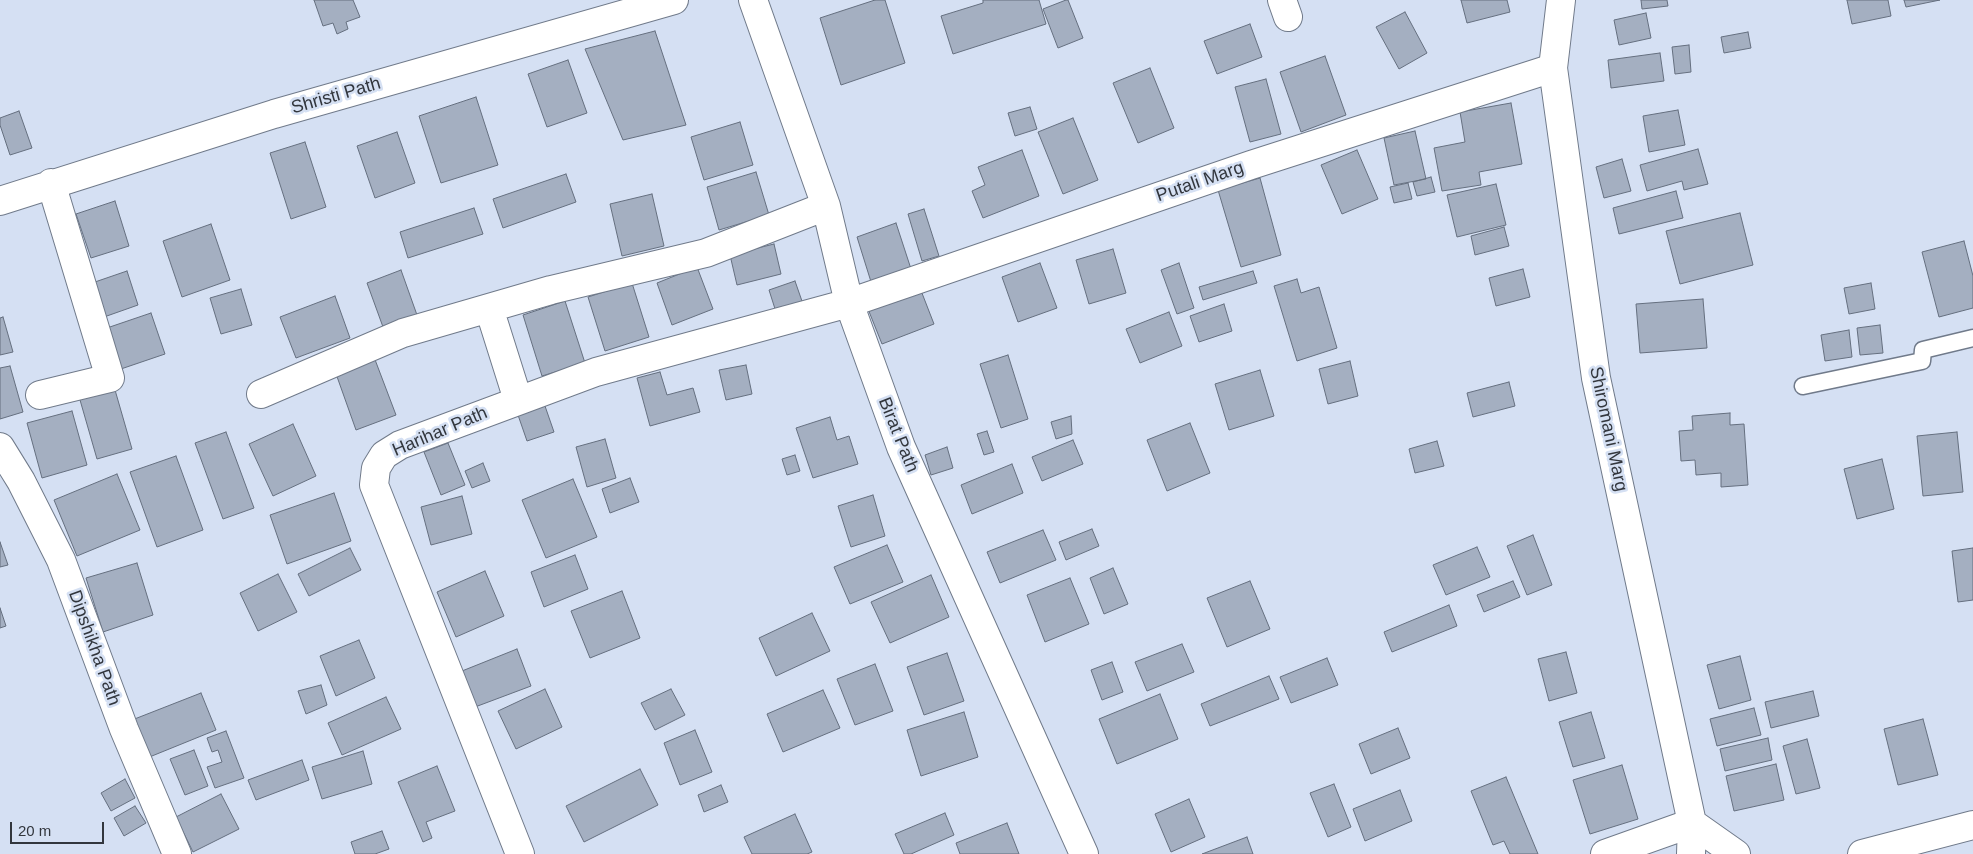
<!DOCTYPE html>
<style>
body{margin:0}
#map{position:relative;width:1973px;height:854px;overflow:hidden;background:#d5e0f3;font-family:Helvetica,sans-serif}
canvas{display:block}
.scale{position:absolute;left:10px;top:822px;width:94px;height:22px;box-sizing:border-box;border:2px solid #32363d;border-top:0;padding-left:6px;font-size:15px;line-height:18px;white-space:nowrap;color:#32363d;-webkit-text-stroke:4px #d5e0f3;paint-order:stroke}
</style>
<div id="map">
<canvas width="1973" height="854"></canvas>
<div class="scale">20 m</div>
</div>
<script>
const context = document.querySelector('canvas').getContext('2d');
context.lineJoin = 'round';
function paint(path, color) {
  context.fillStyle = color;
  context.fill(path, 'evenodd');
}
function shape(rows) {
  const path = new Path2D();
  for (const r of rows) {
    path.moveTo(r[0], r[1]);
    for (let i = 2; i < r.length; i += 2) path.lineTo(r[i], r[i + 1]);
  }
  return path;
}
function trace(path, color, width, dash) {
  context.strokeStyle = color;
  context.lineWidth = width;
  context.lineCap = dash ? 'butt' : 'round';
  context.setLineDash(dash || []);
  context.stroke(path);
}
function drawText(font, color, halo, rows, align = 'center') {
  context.font = font + ' Helvetica,sans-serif';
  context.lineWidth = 5;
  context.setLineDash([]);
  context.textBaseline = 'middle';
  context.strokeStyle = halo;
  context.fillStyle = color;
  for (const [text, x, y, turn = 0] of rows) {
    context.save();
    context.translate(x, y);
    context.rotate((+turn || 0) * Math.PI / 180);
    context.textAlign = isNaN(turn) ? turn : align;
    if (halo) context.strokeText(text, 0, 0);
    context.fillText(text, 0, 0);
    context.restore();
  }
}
const building = shape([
 [314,0,353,0,360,17,346,22,348,29,337,34,333,23,323,26,314,0],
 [875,0,885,0,905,63,841,85,820,18,875,0],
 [983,0,1039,0,1046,24,953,54,941,16,983,3,983,0],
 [1066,0,1068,0,1083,38,1058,48,1043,9,1066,0],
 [1461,0,1507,0,1510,12,1467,23,1461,0],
 [1641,0,1667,0,1668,6,1642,9,1641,0],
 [1847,0,1888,0,1891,16,1852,24,1847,0],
 [1904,0,1940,0,1906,7,1904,0],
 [1405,12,1427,53,1399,69,1376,27,1405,12],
 [1646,13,1651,38,1619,45,1614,20,1646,13],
 [1250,24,1262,57,1217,74,1204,41,1250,24],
 [655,31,686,125,623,140,585,49,655,31],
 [1748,32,1751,48,1724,53,1721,37,1748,32],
 [1689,45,1691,72,1675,74,1672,47,1689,45],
 [1660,53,1664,81,1611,88,1608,60,1660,53],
 [1325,56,1346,115,1301,132,1280,72,1325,56],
 [568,60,587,113,547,127,528,74,568,60],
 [1150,68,1174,128,1138,143,1113,83,1150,68],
 [1266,79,1281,134,1250,142,1235,87,1266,79],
 [476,97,498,165,441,183,419,116,476,97],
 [1511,103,1522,164,1479,172,1481,185,1442,191,1434,148,1465,142,1460,112,1511,103],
 [1030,107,1037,129,1015,136,1008,113,1030,107],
 [1678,110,1685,145,1649,152,1643,116,1678,110],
 [19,111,32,148,10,155,0,125,0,118,19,111],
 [1073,118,1098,180,1063,194,1038,132,1073,118],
 [740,122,753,165,704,180,691,137,740,122],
 [1415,131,1426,179,1394,185,1384,138,1415,131],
 [397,132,415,183,375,198,357,146,397,132],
 [305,142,326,207,291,219,270,153,305,142],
 [1698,149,1708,184,1684,190,1682,181,1647,191,1640,165,1698,149],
 [1022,150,1039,196,983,218,972,191,985,185,978,167,1022,150],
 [1357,150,1378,199,1342,214,1321,165,1357,150],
 [1622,159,1631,191,1604,198,1596,167,1622,159],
 [756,172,769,215,719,230,707,187,756,172],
 [566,174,576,202,503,228,493,199,566,174],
 [1431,177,1435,192,1417,196,1413,182,1431,177],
 [1260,178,1281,255,1241,267,1218,190,1260,178],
 [1408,183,1412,199,1394,203,1390,187,1408,183],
 [1496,184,1506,225,1457,237,1447,195,1496,184],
 [1676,191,1683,218,1619,234,1613,208,1676,191],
 [652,194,664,246,622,256,610,204,652,194],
 [115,201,129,246,91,258,76,214,115,201],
 [474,208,483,234,408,258,400,232,474,208],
 [924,209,939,256,922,261,908,214,924,209],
 [1740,213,1753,265,1680,284,1666,231,1740,213],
 [896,223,912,272,872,285,857,237,896,223],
 [211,224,230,280,182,297,163,241,211,224],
 [1504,227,1509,246,1475,255,1471,236,1504,227],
 [1964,241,1973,276,1973,308,1939,317,1922,252,1964,241],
 [774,244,781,274,737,285,730,255,774,244],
 [1113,249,1126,293,1089,304,1076,260,1113,249],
 [1040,263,1057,308,1018,322,1002,277,1040,263],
 [1179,263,1194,308,1177,314,1161,270,1179,263],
 [697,267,713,309,672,325,657,283,697,267],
 [1523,269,1530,297,1496,306,1489,278,1523,269],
 [401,270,417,315,383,327,367,283,401,270],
 [127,271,138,305,104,317,92,283,127,271],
 [1253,271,1257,283,1203,300,1199,287,1253,271],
 [1297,279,1301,293,1319,287,1337,348,1297,361,1274,286,1297,279],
 [795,281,803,304,776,312,769,290,795,281],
 [632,283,649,337,605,351,588,297,632,283],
 [1871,283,1875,309,1849,314,1844,288,1871,283],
 [920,288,934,324,882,344,868,309,920,288],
 [241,289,252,325,221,334,210,298,241,289],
 [335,296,350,338,296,358,280,317,335,296],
 [1703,299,1707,348,1640,353,1636,304,1703,299],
 [565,301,585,363,542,376,523,315,565,301],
 [1224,304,1232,331,1199,342,1190,316,1224,304],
 [1169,312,1182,346,1140,363,1126,329,1169,312],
 [151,313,165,354,115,371,101,330,151,313],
 [3,317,13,352,0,355,0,318,3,317],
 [1880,325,1883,353,1860,355,1857,328,1880,325],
 [1849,330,1852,357,1825,361,1821,335,1849,330],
 [1008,355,1028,419,1001,428,980,364,1008,355],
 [374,357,396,415,356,430,335,371,374,357],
 [1350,361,1358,396,1328,404,1319,369,1350,361],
 [746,365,752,394,726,400,719,370,746,365],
 [10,366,23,412,0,419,0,368,10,366],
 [1260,370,1274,416,1229,430,1215,384,1260,370],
 [660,372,667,395,693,388,700,412,650,426,637,378,660,372],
 [1509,382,1515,406,1473,417,1467,393,1509,382],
 [113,383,132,449,97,459,78,393,113,383],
 [545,406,554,432,527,441,518,415,545,406],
 [72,411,87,465,42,478,27,423,72,411],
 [1730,413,1730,425,1744,424,1748,485,1721,487,1721,473,1696,475,1695,460,1681,461,1679,431,1693,430,1692,416,1730,413],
 [1071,416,1072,434,1056,439,1051,422,1071,416],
 [830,417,837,440,849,436,858,464,813,478,796,428,830,417],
 [1190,423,1210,473,1167,491,1147,440,1190,423],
 [293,424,316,476,273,496,249,444,293,424],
 [987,431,994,452,984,455,977,434,987,431],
 [226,432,254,508,223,519,195,443,226,432],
 [1957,432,1963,492,1923,496,1917,436,1957,432],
 [605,439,616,478,587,487,576,447,605,439],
 [1073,440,1083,464,1042,481,1032,457,1073,440],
 [1437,441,1444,466,1415,473,1409,449,1437,441],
 [448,443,465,485,441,495,424,452,448,443],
 [947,447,953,468,931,475,925,455,947,447],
 [795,455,800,471,787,475,782,459,795,455],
 [176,456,203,530,157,547,130,472,176,456],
 [1882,459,1894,509,1857,519,1844,469,1882,459],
 [483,463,490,481,472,488,465,471,483,463],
 [1012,464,1023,493,972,514,961,485,1012,464],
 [117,474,140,530,77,556,54,500,117,474],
 [630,478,639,502,610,513,602,489,630,478],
 [573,479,597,537,546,558,522,500,573,479],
 [334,493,351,541,287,564,270,515,334,493],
 [873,495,885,536,851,547,838,506,873,495],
 [462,496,472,534,431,545,421,507,462,496],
 [1092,529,1099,546,1066,560,1059,542,1092,529],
 [1043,530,1056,560,1000,583,987,552,1043,530],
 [1533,535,1552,585,1527,595,1507,546,1533,535],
 [0,542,8,565,0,567,0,542],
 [887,545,903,582,850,604,834,567,887,545],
 [1477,547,1490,577,1446,595,1433,565,1477,547],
 [350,548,361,570,309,596,298,574,350,548],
 [1973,548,1973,600,1958,602,1952,551,1973,548],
 [575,555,588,589,544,607,531,572,575,555],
 [137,563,153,615,103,632,86,578,137,563],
 [1113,568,1128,604,1104,614,1090,578,1113,568],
 [485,571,504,616,456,637,437,592,485,571],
 [278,574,297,612,258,631,240,593,278,574],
 [931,575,949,617,890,643,871,602,931,575],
 [1070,578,1089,624,1045,642,1027,595,1070,578],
 [1250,581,1270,629,1227,647,1207,598,1250,581],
 [1513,581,1520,597,1484,612,1477,595,1513,581],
 [622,591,640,638,590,658,571,611,622,591],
 [1449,605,1457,626,1392,652,1384,632,1449,605],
 [0,608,6,626,0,628,0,608],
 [812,613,830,651,776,676,759,638,812,613],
 [359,640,375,678,336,696,320,656,359,640],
 [1182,644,1194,672,1147,691,1135,662,1182,644],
 [517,649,531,686,475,707,462,671,517,649],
 [1566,652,1577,693,1549,701,1538,659,1566,652],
 [947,653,964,701,924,715,907,667,947,653],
 [1740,656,1751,700,1719,709,1707,665,1740,656],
 [1327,658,1338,685,1291,703,1280,677,1327,658],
 [1112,662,1123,692,1102,700,1091,670,1112,662],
 [875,664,893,711,855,725,837,679,875,664],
 [1269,676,1279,699,1210,726,1201,704,1269,676],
 [321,685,327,705,306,714,298,691,321,685],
 [545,689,562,727,516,749,498,711,545,689],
 [671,689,685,715,655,730,641,703,671,689],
 [823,690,840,728,783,752,767,714,823,690],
 [1813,691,1819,716,1771,728,1765,702,1813,691],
 [201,693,216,730,147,758,132,720,201,693],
 [1160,694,1178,739,1117,764,1099,719,1160,694],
 [386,697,401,729,342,755,328,723,386,697],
 [1754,708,1761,735,1717,746,1710,719,1754,708],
 [964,712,978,757,921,776,907,730,964,712],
 [1591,712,1605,758,1573,767,1559,722,1591,712],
 [1923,719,1938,775,1898,785,1884,729,1923,719],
 [1398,728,1410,758,1371,774,1359,744,1398,728],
 [695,730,712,772,680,785,664,743,695,730],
 [226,731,244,778,215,788,207,767,222,762,218,750,212,752,207,738,226,731],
 [1768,738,1772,760,1725,771,1720,749,1768,738],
 [1807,739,1820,788,1796,794,1783,746,1807,739],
 [194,750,208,786,185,795,170,759,194,750],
 [363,751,372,784,322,799,312,767,363,751],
 [302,760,309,780,256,800,248,780,302,760],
 [1776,764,1784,800,1734,811,1726,776,1776,764],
 [1622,765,1638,819,1590,834,1573,780,1622,765],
 [437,766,455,811,426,822,432,838,423,842,398,782,437,766],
 [640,769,658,805,584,842,566,806,640,769],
 [1506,777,1538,854,1510,854,1504,841,1493,845,1471,791,1506,777],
 [125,779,135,798,111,811,101,793,125,779],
 [1334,784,1351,827,1328,837,1310,793,1334,784],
 [721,785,728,802,704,812,698,795,721,785],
 [1400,790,1412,821,1365,841,1353,809,1400,790],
 [221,794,239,829,193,852,176,817,221,794],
 [1189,799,1205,837,1171,852,1155,814,1189,799],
 [135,806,146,823,124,836,114,818,135,806],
 [945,813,954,835,911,854,904,854,895,834,945,813],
 [795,814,812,852,807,854,752,854,744,837,795,814],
 [1007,823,1019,854,960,854,956,843,1007,823],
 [382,831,389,849,375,854,355,854,351,842,382,831],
 [1247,837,1253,854,1202,854,1247,837]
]);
paint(building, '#a4afc1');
trace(building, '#656f7f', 1);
const lane = shape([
 [1803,386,1922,361,1923,350,1973,338]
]);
const street = shape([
 [753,0,826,206,849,303,901,447,1084,854],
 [1282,0,1288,17],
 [0,201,274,114,674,0],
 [489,308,518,400],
 [261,394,403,333,551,290,706,253,826,206],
 [40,395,110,378,51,183],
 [0,447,21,481,61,560,124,729,177,854],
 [520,854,374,485,376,468,384,455,400,445,596,372,849,303,1251,165,1553,68],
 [1605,854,1692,823]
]);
const secondary = shape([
 [1561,0,1553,68,1596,378,1692,823,1691,854],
 [1692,823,1736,854],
 [1862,854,1973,825]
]);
trace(lane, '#707a8a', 19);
trace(street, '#707a8a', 30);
trace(secondary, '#707a8a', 30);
trace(lane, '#fff', 16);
trace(street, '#fff', 28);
trace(secondary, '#fff', 28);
drawText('18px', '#32363d', '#d5e0f3', [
 ["Shristi Path",336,96,-16],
 ["Putali Marg",1200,182,-19],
 ["Shiromani Marg",1608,429,78],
 ["Harihar Path",440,432,-23],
 ["Birat Path",898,435,68],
 ["Dipshikha Path",94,648,70]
]);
</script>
